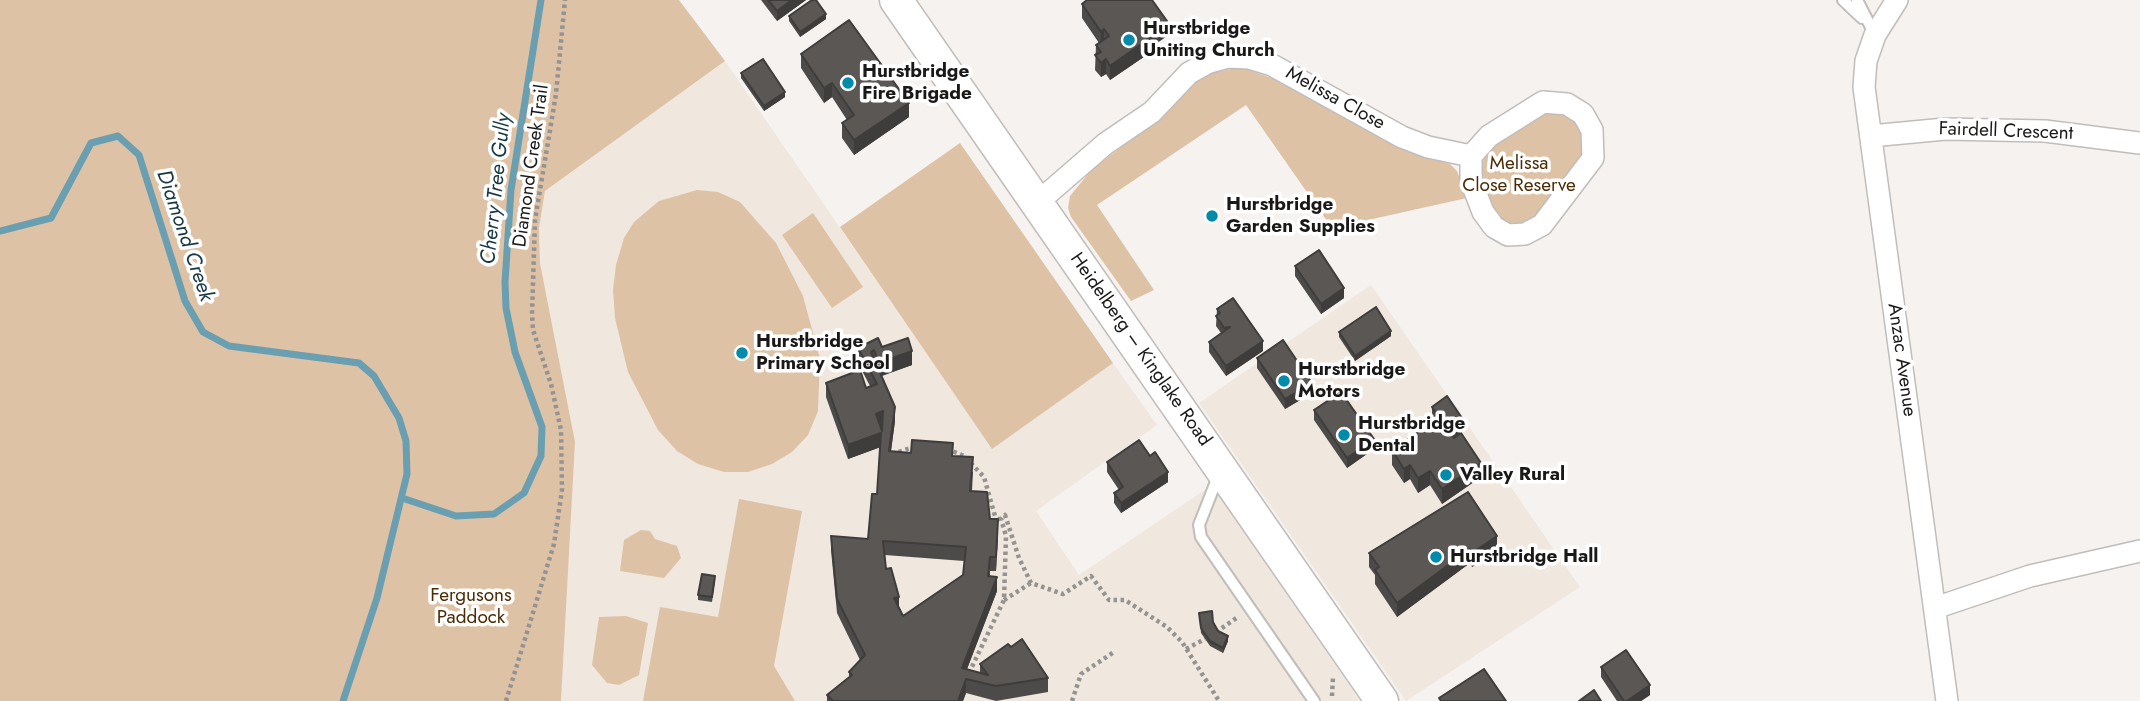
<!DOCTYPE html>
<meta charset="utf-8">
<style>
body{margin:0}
canvas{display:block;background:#f5f2f0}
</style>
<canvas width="2140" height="701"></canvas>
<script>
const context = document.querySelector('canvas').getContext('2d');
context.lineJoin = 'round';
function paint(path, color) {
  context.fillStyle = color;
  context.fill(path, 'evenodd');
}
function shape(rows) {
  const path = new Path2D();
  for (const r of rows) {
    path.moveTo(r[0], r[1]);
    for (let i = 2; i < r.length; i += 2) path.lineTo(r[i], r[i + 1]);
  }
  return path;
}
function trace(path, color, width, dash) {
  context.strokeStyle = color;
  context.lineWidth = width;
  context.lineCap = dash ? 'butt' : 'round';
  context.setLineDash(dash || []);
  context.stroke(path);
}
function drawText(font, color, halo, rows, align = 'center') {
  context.font = font + ' Jost,sans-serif';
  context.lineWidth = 7;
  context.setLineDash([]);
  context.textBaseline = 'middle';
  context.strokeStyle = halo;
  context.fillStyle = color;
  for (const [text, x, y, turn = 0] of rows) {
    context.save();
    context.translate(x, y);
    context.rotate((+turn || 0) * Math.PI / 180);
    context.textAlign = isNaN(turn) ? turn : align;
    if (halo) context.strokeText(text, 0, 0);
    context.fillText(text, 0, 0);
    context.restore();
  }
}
paint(shape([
 [725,61,992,448,1113,363,1157,425,1036,511,1079,575,1212,485,1360,701,561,701,575,442,540,263,539,228,545,191],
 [1371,285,1580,587,1406,701,1199,403]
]), '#f0e7de');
paint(shape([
 [0,0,679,0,725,61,545,191,539,228,540,263,575,442,561,701,0,701],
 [1240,67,1283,82,1421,155,1450,164,1457,171,1467,198,1332,228,1246,105,1097,205,1154,290,1131,301,1071,217,1068,208,1070,196,1093,168,1157,121,1194,83,1211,73],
 [1547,111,1564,113,1577,123,1582,132,1584,152,1577,166,1533,219,1510,227,1497,218,1483,188,1482,163,1490,148],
 [960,143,1113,363,992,449,840,227],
 [697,190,718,192,740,202,776,243,803,296,820,359,818,411,808,435,792,452,772,464,748,472,724,472,698,464,677,451,658,430,628,372,615,318,613,290,616,265,624,238,634,222,659,201],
 [813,213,863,287,832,308,782,235],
 [739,499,802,511,774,666,795,701,643,701,660,607,718,617],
 [641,530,650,531,655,539,677,546,681,558,664,578,620,571,624,540],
 [626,616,648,623,639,675,619,685,607,683,592,665,599,617]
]), '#dec2a6');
trace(shape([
 [0,231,51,218,91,143,118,136,139,155,185,301,203,332,229,346,359,363,374,376,399,418,406,441,407,474,377,598,343,701],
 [402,498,456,516,494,514,524,493,541,456,542,427,515,352,506,308,505,282,511,190,541,0]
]), '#6a9fb1', 7);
const lane = shape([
 [1843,0,1862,18],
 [1857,0,1875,35],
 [1219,474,1199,525,1201,537,1314,701]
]);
const street = shape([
 [1897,0,1875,35,1866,61,1864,87,1947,701],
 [1543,102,1567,104,1583,114,1592,130,1593,158,1542,225,1525,234,1508,235,1494,227,1483,212,1471,181,1471,156,1489,136,1543,102],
 [1871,136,1945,129,2045,131,2140,143],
 [1038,202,1105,144,1152,112,1189,73,1207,63,1228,57,1249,58,1272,65,1402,137,1428,147,1471,156],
 [1935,608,2030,576,2140,551]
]);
const secondary = shape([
 [896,0,1382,701]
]);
trace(lane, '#c0bdbb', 14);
trace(street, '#c0bdbb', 24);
trace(secondary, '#c0bdbb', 35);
trace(shape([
 [947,449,964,456,984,477,995,516,1001,521],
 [892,454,914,447],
 [1004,600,1031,583],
 [1216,632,1238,617],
 [1186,649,1205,639],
 [969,673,1004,600,1006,536,1001,519,1005,515,1019,558,1031,583,1063,594,1091,576,1109,600,1125,600,1167,627,1182,642,1219,701],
 [1332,696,1333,677],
 [506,701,554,544,562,490,561,430,551,384,533,330,532,314,535,220,556,94,565,0],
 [1072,701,1081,674,1114,652]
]), '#959391', 4.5, [3.5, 3.5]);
trace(lane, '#fff', 10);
trace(street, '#fff', 21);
trace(secondary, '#fff', 32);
paint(shape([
 [761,0,806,0,777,21],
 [1082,4,1167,36,1154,45,1154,50,1110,80,1106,74,1101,77,1095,70,1096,45,1099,43,1082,18],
 [789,16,826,19,800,37,789,21],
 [801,54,909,117,854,155,842,138,842,123,847,120,832,97,824,103,801,68],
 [741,73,785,97,764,111,741,78],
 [1295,266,1344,298,1321,314,1295,276],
 [1217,309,1263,351,1226,376,1209,352,1209,342,1221,333,1216,326],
 [1339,332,1391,336,1355,361,1339,337],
 [882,347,912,365,881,376,895,421,891,451,953,456,973,472,972,491,990,519,998,534,996,571,990,571,990,576,997,591,967,669,980,673,980,664,1048,678,1048,692,996,701,966,693,963,701,827,701,827,695,849,677,849,672,860,660,837,613,831,550,831,536,868,539,877,494,880,447,848,459,826,397,826,383,866,388,870,386,858,363,858,348],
 [885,555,964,561,963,575,903,616,899,608,886,569],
 [1257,358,1312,393,1285,409,1257,368],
 [1432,407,1462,433,1454,438,1481,477,1442,504,1430,485,1418,493,1410,479,1404,483,1392,465,1392,450,1424,428,1424,423,1432,418],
 [1314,410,1374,449,1347,468,1314,420],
 [1107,462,1168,482,1121,513,1114,503,1114,493,1119,490,1107,472],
 [1468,492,1497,551,1472,567,1470,563,1397,617,1375,584,1375,575,1369,567,1369,553],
 [715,581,712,602,698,600,698,595],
 [1199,613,1228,641,1223,653,1210,646,1201,633],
 [1601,667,1650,695,1641,701,1617,701,1601,677]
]), '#4d4b49');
paint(shape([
 [792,0,806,0,777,21,777,11],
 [826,14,826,19,800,37,800,32],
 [1167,21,1167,36,1154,45,1154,50,1110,80,1110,66,1152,32],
 [1104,29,1104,44,1101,46,1101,32],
 [1106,59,1106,74,1101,77,1101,63],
 [832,83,832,97,824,103,824,88],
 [785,92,785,97,764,111,764,106],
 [909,103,909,117,854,155,854,140],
 [1344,288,1344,298,1321,314,1321,304],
 [1391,331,1391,336,1355,361,1355,356],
 [1263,341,1263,351,1226,376,1226,366],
 [912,351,912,365,879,377,879,363],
 [1312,383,1312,393,1285,409,1285,399],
 [895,407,895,421,889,465,889,451],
 [883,411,883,426,876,428,876,414],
 [1462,418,1462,433,1448,442,1448,428],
 [881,433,881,447,848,459,848,445],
 [1374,439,1374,449,1347,468,1347,458],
 [1481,463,1481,477,1442,504,1442,489],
 [1410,465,1410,479,1404,483,1404,469],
 [1430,471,1430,485,1418,493,1418,478],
 [1168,472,1168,482,1121,513,1121,503],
 [998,519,998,534,996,571,996,557],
 [1497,536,1497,551,1472,567,1472,553],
 [1470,549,1470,563,1397,617,1397,603],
 [997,577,997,591,962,682,962,668],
 [899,597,899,611,894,598],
 [1228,636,1228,641,1223,653,1223,648],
 [966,679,966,693,963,701,958,701],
 [1650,685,1650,695,1641,701,1627,701]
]), '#3f3d3c');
const building = shape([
 [768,0,792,0,777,11,768,0],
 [812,0,816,0,826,14,800,32,789,16,812,0],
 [1087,0,1152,0,1167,21,1152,32,1154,35,1110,66,1106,59,1101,63,1095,55,1101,52,1096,45,1109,36,1104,29,1101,32,1082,4,1087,0],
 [849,20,909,103,854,140,842,123,854,115,832,83,824,88,801,54,849,20],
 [763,59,785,92,764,106,741,73,763,59],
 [1319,250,1344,288,1321,304,1295,266,1319,250],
 [1233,298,1263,341,1226,366,1209,342,1230,327,1224,328,1216,316,1220,313,1217,309,1233,298],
 [1376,307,1391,331,1355,356,1339,332,1376,307],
 [878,338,882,347,908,338,912,351,879,363,874,350,871,352,895,407,889,451,911,453,912,440,953,443,952,456,973,457,970,491,987,492,990,519,998,519,996,557,990,557,988,576,997,577,962,668,988,675,980,664,1008,644,1011,647,1022,639,1048,678,996,686,966,679,958,701,833,701,827,695,852,675,849,672,865,655,837,599,831,536,868,539,872,494,877,494,881,433,848,445,826,383,860,370,866,388,877,384,858,348,878,338],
 [883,411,882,431,876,414,883,411],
 [883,541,966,547,963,575,903,616,894,598,899,597,891,568,886,569,883,541],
 [1283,340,1312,383,1285,399,1257,358,1283,340],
 [1341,392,1374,439,1347,458,1314,410,1341,392],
 [1447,396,1462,418,1448,428,1454,438,1461,433,1481,463,1442,489,1430,471,1418,478,1410,465,1404,469,1392,450,1426,427,1424,423,1437,415,1432,407,1447,396],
 [1139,440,1150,456,1155,452,1168,472,1121,503,1114,493,1123,487,1107,462,1139,440],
 [1468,492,1497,536,1472,553,1470,549,1397,603,1375,570,1379,567,1369,553,1468,492],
 [702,574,715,576,712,597,698,595,702,574],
 [1212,611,1213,622,1218,631,1228,636,1223,648,1210,641,1201,628,1199,613,1212,611],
 [1626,650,1650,685,1627,701,1624,701,1601,667,1626,650],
 [1484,669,1506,701,1441,701,1439,698,1484,669],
 [1594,690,1601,701,1579,701,1594,690]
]);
paint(building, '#5a5755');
trace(building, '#3f3d3c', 2);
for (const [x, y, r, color] of [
 [1129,40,7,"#028baa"],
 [848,83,7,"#028baa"],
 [1212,216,7,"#028baa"],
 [742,353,7,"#028baa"],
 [1284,381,7,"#028baa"],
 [1344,435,7,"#028baa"],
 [1446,475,7,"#028baa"],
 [1436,557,7,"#028baa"]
]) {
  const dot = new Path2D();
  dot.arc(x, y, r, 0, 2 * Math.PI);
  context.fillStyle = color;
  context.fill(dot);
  trace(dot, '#fff', 2.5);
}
drawText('bold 19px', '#1a1918', '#fff', [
 ["Hurstbridge",1143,29],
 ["Uniting Church",1143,51],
 ["Hurstbridge",862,72],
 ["Fire Brigade",862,94],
 ["Hurstbridge",1226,205],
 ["Garden Supplies",1226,227],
 ["Hurstbridge",756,342],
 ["Primary School",756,364],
 ["Hurstbridge",1298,370],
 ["Motors",1298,392],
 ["Hurstbridge",1358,424],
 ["Dental",1358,446],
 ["Valley Rural",1460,475],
 ["Hurstbridge Hall",1450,557]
], 'left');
drawText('19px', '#1a1918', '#fff', [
 ["Melissa Close",1335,99,29],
 ["Fairdell Crescent",2006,132,2],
 ["Diamond Creek Trail",532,166,-82],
 ["Heidelberg – Kinglake Road",1140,350,55],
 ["Anzac Avenue",1901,360,82]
]);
drawText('19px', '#4b2c05', '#fff', [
 ["Melissa",1519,164],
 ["Close Reserve",1519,186],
 ["Fergusons",471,596],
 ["Paddock",471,618]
]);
drawText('italic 21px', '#163944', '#fff', [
 ["Cherry Tree Gully",497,189,-84],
 ["Diamond Creek",184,236,71]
]);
</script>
